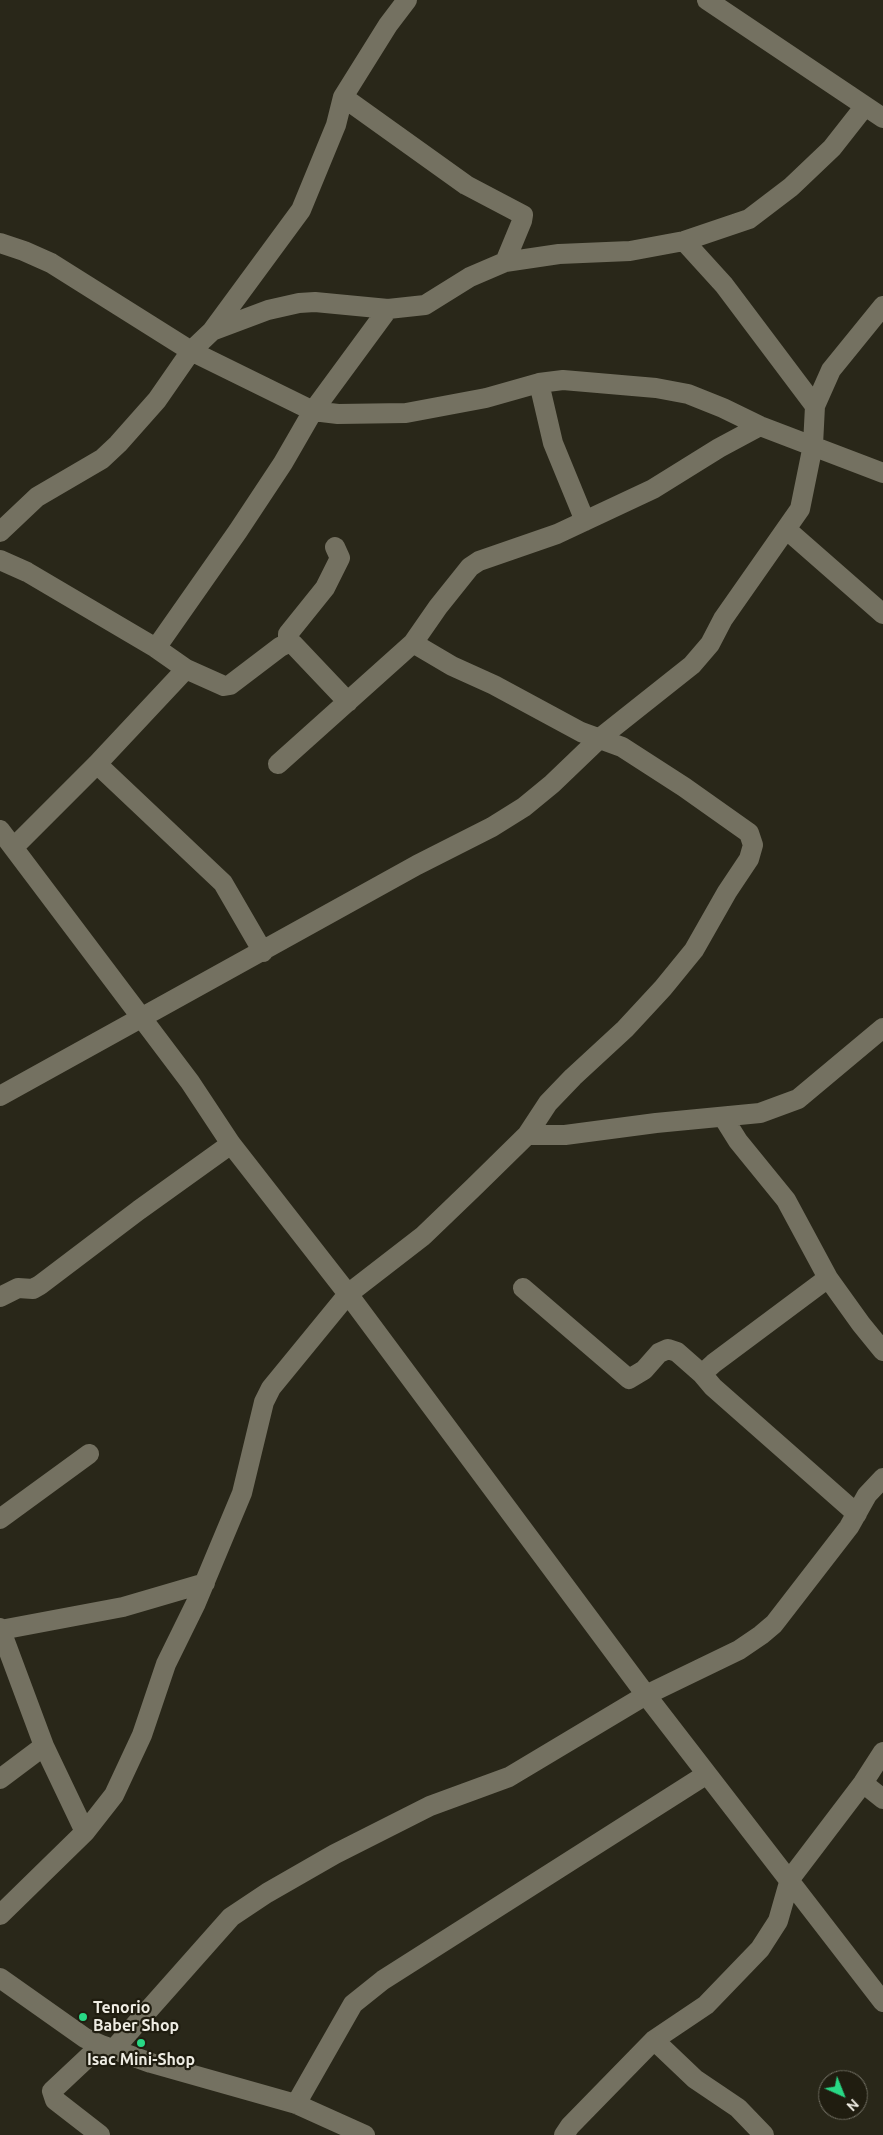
<!DOCTYPE html>
<style>
body{margin:0}
#map{position:relative;width:883px;height:2135px;overflow:hidden;background:#292719;font-family:Ubuntu,sans-serif}
canvas{display:block}
.north{position:absolute;left:818px;top:2070px;width:50px;height:50px;box-sizing:border-box;background:#201d10;border:1px solid #727064;border-radius:50%;rotate:136deg;font-size:14px;font-weight:700;line-height:20px;text-align:center;color:#eeece3}
.north::after{content:'';display:block;margin:auto;width:18px;height:22px;background:#28d885;clip-path:polygon(50% 0,100% 100%,50% 72%,0 100%)}
</style>
<div id="map">
<canvas width="883" height="2135"></canvas>
<div class="north">N</div>
</div>
<script>
const context = document.querySelector('canvas').getContext('2d');
context.lineJoin = 'round';
function shape(rows) {
  const path = new Path2D();
  for (const r of rows) {
    path.moveTo(r[0], r[1]);
    for (let i = 2; i < r.length; i += 2) path.lineTo(r[i], r[i + 1]);
  }
  return path;
}
function trace(path, color, width, dash) {
  context.strokeStyle = color;
  context.lineWidth = width;
  context.lineCap = dash ? 'butt' : 'round';
  context.setLineDash(dash || []);
  context.stroke(path);
}
function drawText(font, color, halo, rows, align = 'center') {
  context.font = font + ' Ubuntu,sans-serif';
  context.lineWidth = 4.5;
  context.setLineDash([]);
  context.textBaseline = 'middle';
  context.strokeStyle = halo;
  context.fillStyle = color;
  for (const [text, x, y, turn = 0] of rows) {
    context.save();
    context.translate(x, y);
    context.rotate((+turn || 0) * Math.PI / 180);
    context.textAlign = isNaN(turn) ? turn : align;
    if (halo) context.strokeText(text, 0, 0);
    context.fillText(text, 0, 0);
    context.restore();
  }
}
trace(shape([
 [707,0,883,118],
 [343,97,466,185,523,215,522,221,505,262],
 [684,241,724,285,815,406],
 [0,243,24,251,51,263,191,351,313,411,338,414,406,413,486,398,539,383,563,380,656,388,688,394,723,408,760,426,883,473],
 [212,331,268,310,299,303,315,302,388,309,425,305,470,277,505,262,559,254,630,251,684,241,749,219,791,187,832,148,865,106],
 [539,383,553,443,585,521],
 [786,529,883,614],
 [0,532,37,497,102,459,118,444,157,400,191,351,212,331,301,210,336,125,343,97,388,25,407,0],
 [0,560,27,572,156,648,186,669,224,686,230,685,280,647,288,643],
 [288,643,288,634,325,588,340,558,335,547],
 [288,643,293,644,348,702],
 [156,648,238,531,283,463,313,411,388,309],
 [97,764,223,883,263,952],
 [278,764,413,643,438,607,470,567,479,561,557,534,653,489,719,448,760,426],
 [0,830,190,1082,231,1144,348,1294,646,1695,883,2002],
 [14,847,97,764,186,669],
 [0,1096,417,865,492,827,524,807,552,784,600,738,692,665,710,644,723,619,800,509,813,445,815,406,831,370,883,306],
 [723,1117,738,1141,786,1200,828,1278,861,1324,883,1351],
 [527,1135,565,1135,656,1123,760,1113,798,1099,883,1028],
 [523,1288,629,1379,644,1370,659,1353,668,1349,677,1352,702,1374,713,1387,857,1514],
 [0,1297,18,1288,33,1289,40,1285,139,1210,231,1144],
 [702,1374,714,1363,828,1278],
 [0,1519,89,1454],
 [0,1628,44,1746,85,1832],
 [1,1630,123,1607,205,1583],
 [0,1779,44,1746],
 [863,1783,883,1799],
 [0,1915,85,1832,114,1795,142,1735,166,1664,196,1603,242,1493,264,1402,271,1388,348,1294,423,1236,474,1187,527,1135,548,1103,573,1077,625,1029,663,988,694,950,727,892,749,859,753,845,749,833,684,787,622,747,581,732,494,685,452,666,413,643],
 [0,1978,85,2038,101,2045,151,2063,296,2104,365,2135],
 [654,2040,695,2079,738,2108,764,2135],
 [113,2050,231,1917,267,1893,335,1854,430,1806,509,1777,646,1695,739,1650,761,1635,774,1624,849,1527,867,1495,883,1478],
 [296,2104,353,2004,383,1980,707,1774],
 [100,2135,55,2100,52,2091,101,2045],
 [564,2135,570,2126,654,2040,706,2005,760,1949,778,1921,790,1879,863,1783,883,1752]
]), '#747161', 20);
for (const [x, y, r, color] of [
 [83,2017,5,"#28d885"],
 [141,2043,5,"#28d885"]
]) {
  const dot = new Path2D();
  dot.arc(x, y, r, 0, 2 * Math.PI);
  context.fillStyle = color;
  context.fill(dot);
  trace(dot, '#201d10', 2);
}
drawText('bold 16px', '#eeece3', '#201d10', [
 ["Tenorio",93,2008],
 ["Baber Shop",93,2026],
 ["Isac Mini-Shop",141,2060,"center"]
], 'left');
</script>
